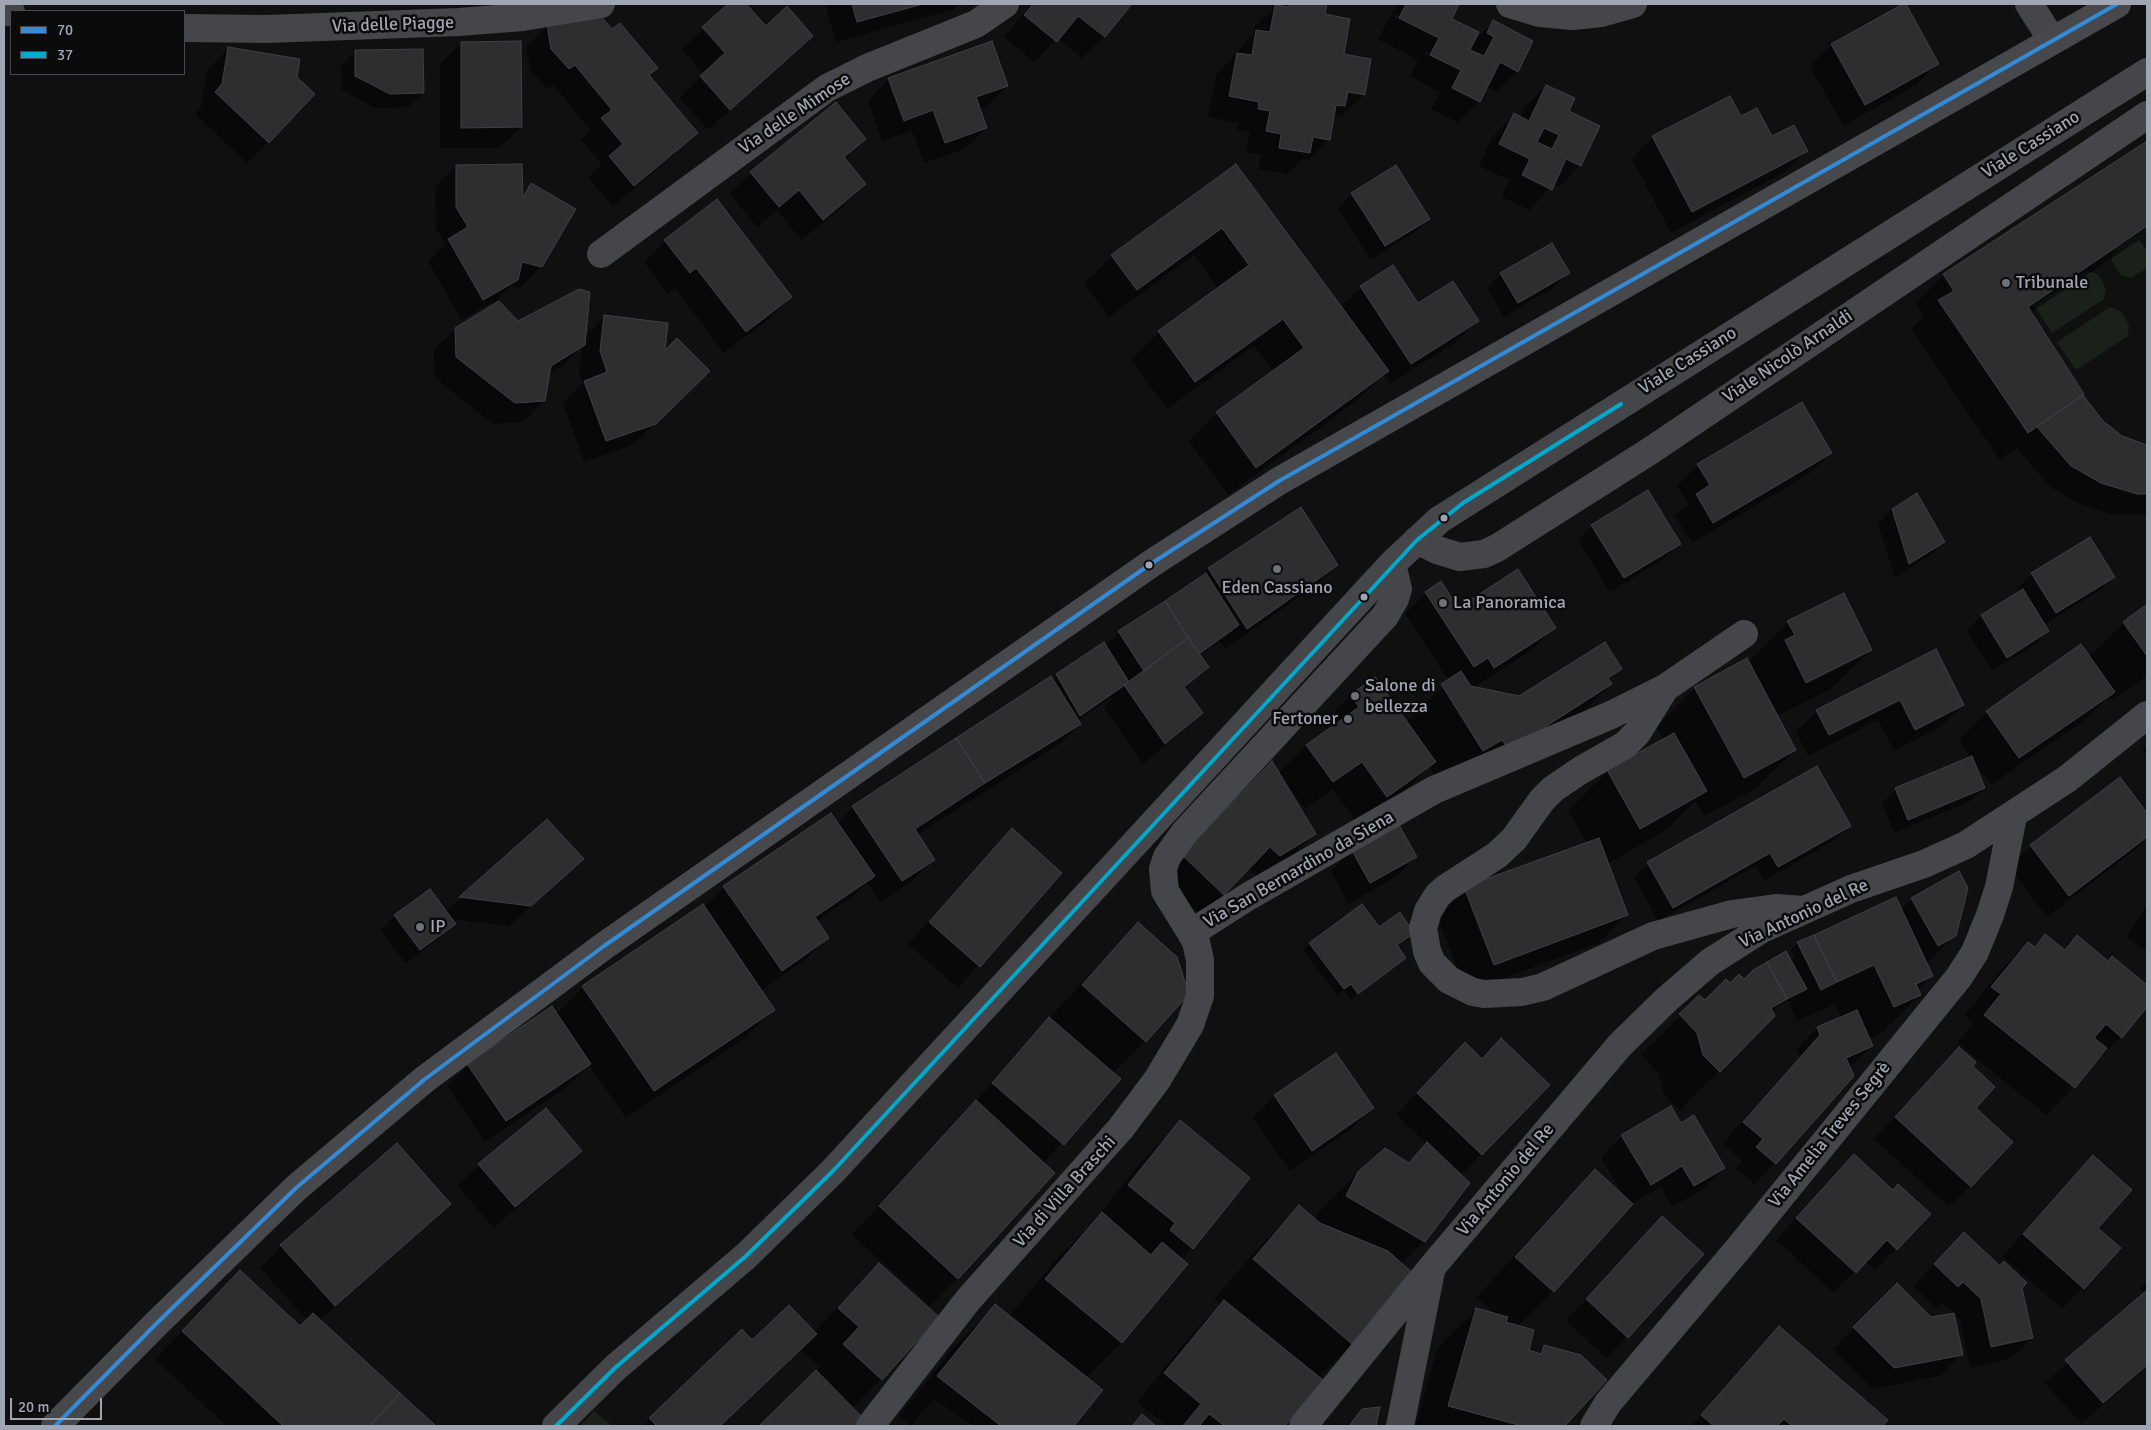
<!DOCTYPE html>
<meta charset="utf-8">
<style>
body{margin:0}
#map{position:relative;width:2151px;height:1430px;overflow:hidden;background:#101011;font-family:Signika,sans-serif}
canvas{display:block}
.frame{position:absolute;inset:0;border:5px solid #a0a5b3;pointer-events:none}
.legend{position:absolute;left:10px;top:10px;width:175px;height:65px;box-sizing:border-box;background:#0b0b0c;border:1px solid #47494f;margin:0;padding:6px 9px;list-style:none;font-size:15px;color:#a0a5b3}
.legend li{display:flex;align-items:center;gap:10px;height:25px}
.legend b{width:25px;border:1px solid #47494f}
.scale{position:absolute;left:10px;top:1398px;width:92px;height:22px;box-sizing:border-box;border:2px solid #a0a5b3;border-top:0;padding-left:6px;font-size:15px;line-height:18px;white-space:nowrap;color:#a0a5b3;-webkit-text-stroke:4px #0b0b0c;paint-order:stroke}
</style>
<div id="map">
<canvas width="2151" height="1430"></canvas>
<div class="frame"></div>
<ul class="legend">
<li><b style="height:6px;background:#338bd7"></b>70</li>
<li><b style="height:6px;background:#00a9ce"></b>37</li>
</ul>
<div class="scale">20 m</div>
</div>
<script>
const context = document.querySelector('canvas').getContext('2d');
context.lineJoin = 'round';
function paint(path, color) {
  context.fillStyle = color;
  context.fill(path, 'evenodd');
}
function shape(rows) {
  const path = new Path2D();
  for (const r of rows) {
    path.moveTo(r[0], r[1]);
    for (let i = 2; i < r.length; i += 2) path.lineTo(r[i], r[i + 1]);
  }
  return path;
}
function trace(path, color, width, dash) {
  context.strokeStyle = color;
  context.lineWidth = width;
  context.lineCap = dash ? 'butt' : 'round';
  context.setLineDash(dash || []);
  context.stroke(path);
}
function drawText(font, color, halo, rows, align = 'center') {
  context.font = font + ' Signika,sans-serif';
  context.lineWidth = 5;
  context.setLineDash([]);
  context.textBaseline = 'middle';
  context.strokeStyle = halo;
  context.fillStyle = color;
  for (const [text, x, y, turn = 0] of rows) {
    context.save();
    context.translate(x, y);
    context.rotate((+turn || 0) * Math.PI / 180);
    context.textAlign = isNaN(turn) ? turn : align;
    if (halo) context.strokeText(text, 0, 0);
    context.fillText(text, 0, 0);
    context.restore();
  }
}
paint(shape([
 [933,1399,974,1426,911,1426]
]), '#1d1d1f');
paint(shape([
 [2147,228,2147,268,2131,278,2121,275,2112,261,2113,250],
 [2087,271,2098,274,2106,289,2104,299,2052,333,2034,305],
 [2110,307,2121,311,2129,325,2128,336,2076,370,2057,342],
 [594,1411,612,1426,580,1426]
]), '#1a211b');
paint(shape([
 [730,4,745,4,765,27,811,36,708,130,680,98,703,74,682,49],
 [825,4,958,4,952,10,836,42],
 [1031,4,1130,4,1104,37,1082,58,1058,38,1034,62,1004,37],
 [1273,4,1326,4,1323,15,1364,95,1342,116,1335,115,1333,117,1329,139,1308,160,1303,159,1288,174,1258,169,1261,155,1246,152,1250,132,1237,130,1238,123,1208,117,1216,75,1253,34,1254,27,1272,10],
 [1397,4,1458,5,1450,19,1472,43,1493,22,1517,71,1496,92,1487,87,1479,101,1458,123,1431,109,1440,92,1410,76,1418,60,1378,39],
 [1394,14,1434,34,1434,37,1393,16],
 [1425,51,1452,65,1452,67,1424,53],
 [1905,4,1938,63,1916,85,1843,126,1810,66,1831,45],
 [547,26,648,76,696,133,675,154,613,206,588,178,602,164,581,140,591,131,553,85,547,89,531,70,526,47],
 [461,43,521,127,499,148,440,148,440,64],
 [228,49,268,142,247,163,195,114,201,107,207,70],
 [355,52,423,93,408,107,375,108,342,90,341,66],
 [889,79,1007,86,986,107,979,109,986,128,965,149,924,163,912,131,882,141,868,101],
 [1546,86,1567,112,1580,165,1559,187,1553,184,1530,210,1502,197,1509,180,1479,166,1493,136,1514,115,1520,118,1525,107],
 [1740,118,1772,138,1806,151,1785,172,1671,233,1632,159,1653,137],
 [865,139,844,159,865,184,844,206,801,240,777,210,757,227,730,194,751,173],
 [2147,142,2147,251,2139,240,2030,313,2082,395,2102,422,2121,437,2147,446,2147,515,2115,515,2080,504,2050,487,2017,448,2000,460,1911,329,1924,316,1916,303,1944,275],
 [1236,165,1340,307,1361,287,1477,321,1456,342,1390,384,1383,375,1359,399,1228,495,1189,441,1217,413,1274,372,1254,346,1167,409,1131,360,1159,332,1218,289,1194,255,1109,317,1084,283,1112,256],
 [456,166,521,194,531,185,541,267,520,288,511,286,495,301,461,320,428,261,445,244,436,228,435,187],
 [1352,194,1428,219,1414,233,1370,260,1338,208],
 [717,201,791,296,770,318,724,353,675,288,668,294,644,262,665,241],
 [1569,273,1554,287,1504,317,1487,288,1501,274],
 [605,317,663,353,687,393,633,445,584,462,563,403,583,383,579,373,582,346,562,366,548,375,544,401,523,422,493,424,435,378,434,350,456,329,518,323,584,337],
 [1831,453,1809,474,1692,543,1675,516,1688,504,1677,486,1698,465],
 [1300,509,1336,564,1315,586,1225,649,1220,641,1199,656,1207,667,1184,689,1201,713,1180,734,1143,764,1104,708,1114,695,1078,721,1080,724,1058,745,917,835,933,860,912,881,880,902,867,882,852,897,816,922,827,938,806,959,760,991,773,1010,745,1038,626,1118,589,1065,569,1085,485,1142,447,1086,468,1065,556,1014,583,987,704,908,724,887,837,824,853,807,1056,675,1105,646,1119,632,1197,580,1208,569],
 [1892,509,1944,542,1929,556,1895,577,1878,524],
 [1592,526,1679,544,1665,558,1610,592,1578,540],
 [2032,574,2113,577,2099,591,2044,625,2048,631,2034,645,1992,671,1967,630,1981,616,2020,592,2018,588],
 [1426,593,1458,610,1554,627,1533,649,1473,688,1519,698,1621,668,1608,681,1611,684,1571,724,1444,790,1429,767,1407,789,1358,824,1333,789,1305,809,1284,780,1282,781,1314,834,1293,855,1258,877,1248,868,1202,916,1162,877,1250,784,1278,774,1307,745,1328,731,1323,724,1350,696,1374,678,1406,722,1449,681,1405,614],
 [2147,605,2147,676,2112,701,2109,696,2085,720,1991,785,1973,761,1984,788,1969,802,1894,833,1882,803,1896,789,1971,758,1959,740,1987,712,2089,657,2123,623],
 [1788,622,1871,650,1831,689,1777,716,1795,750,1755,789,1704,816,1695,801,1666,830,1607,864,1627,915,1599,943,1466,992,1437,916,1465,888,1587,843,1568,811,1608,771,1663,740,1656,727,1695,688,1748,662],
 [1935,651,1963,705,1941,726,1894,751,1878,720,1808,756,1796,732,1817,711],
 [2147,745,2147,756,2142,750],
 [2119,779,2147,815,2147,838,2136,849,2047,917,2009,867,2031,846],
 [547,821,582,859,509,926,451,919,454,924,440,938,405,963,381,930,395,916,446,912],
 [1849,826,1835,840,1764,881,1755,866,1658,921,1634,877,1648,863],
 [1012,830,1061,873,958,988,908,944],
 [1352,850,1416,857,1394,878,1348,904,1331,871],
 [1958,873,1955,935,1926,964,1931,976,1917,990,1920,995,1880,1034,1869,1039,1872,1046,1849,1068,1775,1163,1754,1184,1736,1168,1742,1161,1723,1143,1800,1057,1796,1050,1817,1028,1841,1018,1835,1004,1797,1021,1788,1001,1779,1005,1772,1012,1774,1016,1680,1111,1664,1095,1658,1072,1640,1055,1699,997,1705,1002,1730,985,1790,961,1795,956,1791,950,1798,943,1901,910,1912,899],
 [2147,904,2147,951,2126,937],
 [1138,924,1145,1041,1113,1073,1119,1079,1043,1164,957,1278,930,1306,852,1235,972,1106,1028,1040],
 [1413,933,1397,946,1405,958,1351,999,1343,990,1337,995,1303,950,1310,944],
 [2045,935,2064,950,2077,937,2108,962,2112,958,2147,987,2147,1005,2121,1037,2093,1064,2074,1087,2046,1115,1957,1043,1974,1023,1965,1015,2000,971,2028,943,2033,947],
 [1959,1048,1971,1066,1975,1108,1970,1186,1949,1207,1874,1139],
 [1335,1055,1372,1108,1351,1129,1290,1171,1253,1118,1274,1096],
 [1481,1060,1548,1085,1460,1176,1424,1241,1401,1264,1352,1345,1318,1378,1321,1381,1283,1426,1167,1426,1137,1402,1196,1329,1221,1305,1214,1299,1260,1246,1300,1207,1315,1220,1318,1213,1358,1172,1408,1163,1427,1144,1396,1115,1444,1065],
 [1180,1122,1192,1248,1180,1259,1187,1265,1121,1343,1085,1378,1101,1391,1073,1426,912,1426,899,1416,955,1346,995,1306,1008,1317,1062,1253,1090,1226,1141,1162],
 [1681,1124,1724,1168,1703,1189,1672,1207,1661,1187,1631,1204,1553,1291,1517,1327,1527,1350,1537,1354,1544,1346,1606,1380,1563,1426,1415,1426,1437,1349,1476,1309,1496,1315,1477,1297,1555,1211,1595,1171,1624,1197,1601,1157,1622,1136],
 [581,1151,559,1172,493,1228,458,1186,479,1165],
 [2093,1157,2096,1228,2119,1248,2062,1309,2002,1256],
 [1833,1177,1893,1191,1896,1249,1875,1270,1865,1261,1834,1293,1776,1240],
 [449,1204,319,1321,434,1426,226,1426,155,1359,240,1271,300,1328,307,1320,260,1268,281,1246],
 [1662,1217,1627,1337,1606,1358,1566,1321],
 [1943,1255,2021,1287,2032,1338,2010,1359,1970,1368,1960,1320,1941,1302,1936,1308,1913,1286],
 [879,1265,881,1379,852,1408,862,1419,856,1426,761,1426,820,1367,800,1349,719,1426,643,1426,742,1331,752,1342,814,1332],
 [2147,1281,2147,1366,2081,1424,2045,1383,2144,1294,2140,1289],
 [1897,1285,1961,1354,1940,1376,1873,1389,1833,1349],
 [1779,1328,1886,1420,1881,1426,1691,1426],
 [1378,1408,1375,1426,1347,1426,1363,1411]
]), '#0007');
const building = shape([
 [728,4,746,4,766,26,787,6,813,36,730,110,700,76,725,53,702,27,728,4],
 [852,4,923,4,857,22,852,4],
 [1033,4,1132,4,1105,37,1078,16,1057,42,1024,15,1033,4],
 [1290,4,1327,4,1325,14,1350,19,1344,54,1371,59,1365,95,1348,92,1345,106,1336,105,1330,140,1313,137,1310,153,1279,148,1281,134,1266,131,1270,111,1258,109,1259,102,1229,96,1237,53,1252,55,1256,30,1270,32,1275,5,1289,7,1290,4],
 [1406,4,1459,4,1452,19,1479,32,1470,50,1484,56,1494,37,1487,33,1493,20,1533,41,1518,72,1500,62,1480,102,1452,88,1461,70,1430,55,1439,38,1399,18,1406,4],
 [1903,4,1906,4,1939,64,1865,105,1831,44,1903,4],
 [599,14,612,29,620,23,658,68,649,75,698,133,634,186,609,156,623,144,601,118,612,110,575,65,569,69,551,49,547,25,599,14],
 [521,41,522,127,461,128,461,42,521,41],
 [992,41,1008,86,976,97,987,128,945,143,933,110,904,121,888,78,992,41],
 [228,47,300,59,297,77,315,94,269,143,215,92,222,84,228,47],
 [423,49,424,93,390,94,355,76,355,50,423,49],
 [1546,85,1575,98,1569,111,1600,126,1581,166,1566,159,1552,190,1522,175,1530,159,1499,144,1514,113,1529,121,1546,85],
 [1544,128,1559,135,1552,149,1537,142,1544,128],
 [1730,96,1741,116,1757,108,1772,136,1794,125,1808,151,1692,212,1652,136,1730,96],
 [836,102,866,139,844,157,866,184,823,220,799,190,779,207,750,172,836,102],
 [2147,141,2147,226,2028,307,2084,394,2028,433,1938,300,1954,291,1943,274,2147,141],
 [522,164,523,197,531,183,576,209,542,267,522,262,518,280,483,300,448,239,468,227,456,207,456,165,522,164],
 [1236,164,1389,371,1256,468,1216,412,1304,348,1283,319,1195,382,1158,331,1249,265,1222,228,1137,290,1111,255,1236,164],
 [1396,165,1430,219,1385,246,1351,193,1396,165],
 [717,199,792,297,746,332,696,268,690,273,664,240,717,199],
 [1552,243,1570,273,1518,303,1500,273,1552,243],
 [1393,265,1418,303,1453,281,1479,321,1411,364,1360,286,1393,265],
 [579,289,590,292,585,345,551,366,545,401,515,403,456,357,455,328,499,301,518,321,579,289],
 [604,315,668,323,665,350,677,338,710,371,656,424,606,441,584,381,607,372,600,351,604,315],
 [2083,395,2103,421,2122,436,2147,445,2147,494,2137,494,2101,483,2071,466,2037,427,2083,395],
 [1802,402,1832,453,1713,523,1696,494,1710,485,1697,464,1802,402],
 [1648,490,1681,544,1624,578,1591,525,1648,490],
 [1917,493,1945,542,1909,564,1892,509,1917,493],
 [1301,507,1338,565,1247,629,1208,568,1301,507],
 [2090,537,2115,577,2056,613,2031,573,2090,537],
 [1518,569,1556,628,1494,668,1488,658,1474,667,1425,592,1441,581,1458,608,1518,569],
 [1206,573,1239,625,1199,654,1165,601,1206,573],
 [2023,589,2049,631,2007,658,1981,615,2023,589],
 [1844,593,1872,650,1806,683,1785,640,1795,635,1787,621,1844,593],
 [1165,601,1188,638,1144,671,1118,631,1165,601],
 [2147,604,2147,656,2123,622,2147,604],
 [1188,638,1209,667,1184,687,1203,713,1165,744,1124,685,1188,638],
 [1104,642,1129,682,1080,716,1056,674,1104,642],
 [1605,642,1622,669,1608,678,1612,684,1509,750,1502,740,1483,751,1441,684,1461,671,1471,686,1519,696,1605,642],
 [2081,644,2115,692,2019,758,1986,711,2081,644],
 [1936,649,1964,705,1915,730,1900,700,1829,735,1816,710,1936,649],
 [1747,658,1796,750,1744,778,1694,687,1747,658],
 [1051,676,1081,724,985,783,956,738,1051,676],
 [1375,677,1436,762,1387,797,1362,762,1333,782,1306,745,1359,707,1350,695,1375,677],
 [1674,733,1707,791,1640,829,1607,770,1674,733],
 [956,738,985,783,915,829,935,860,902,881,852,806,956,738],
 [1972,756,1985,788,1908,820,1895,788,1972,756],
 [1272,761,1316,834,1280,856,1270,847,1224,895,1182,855,1272,761],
 [1817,766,1851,826,1778,867,1770,853,1673,908,1647,862,1817,766],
 [2120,777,2147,813,2147,837,2069,896,2030,845,2120,777],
 [831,813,875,876,815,917,829,938,782,971,723,886,831,813],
 [547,819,584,859,531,906,459,897,547,819],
 [1398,823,1417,857,1370,883,1351,849,1398,823],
 [1012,828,1062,873,980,967,929,922,1012,828],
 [1599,838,1628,915,1494,965,1464,887,1599,838],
 [1959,871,1968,888,1956,936,1938,946,1911,898,1959,871],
 [430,889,456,924,420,950,394,915,430,889],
 [1896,897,1933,976,1916,984,1921,995,1894,1007,1874,965,1837,982,1814,935,1896,897],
 [703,904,775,1010,654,1091,582,986,703,904],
 [1362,904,1379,927,1400,912,1414,933,1397,945,1406,958,1358,994,1351,984,1344,989,1309,943,1362,904],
 [1138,922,1177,957,1189,994,1146,1042,1082,985,1138,922],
 [2045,934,2065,950,2077,935,2108,961,2112,956,2147,985,2147,1007,2122,1038,2106,1024,2094,1038,2107,1048,2075,1088,1984,1015,2001,994,1991,987,2028,942,2035,947,2045,934],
 [1814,935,1837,982,1821,990,1797,942,1814,935],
 [1786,951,1807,989,1787,999,1767,962,1786,951],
 [1767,962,1787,999,1771,1008,1775,1016,1720,1072,1703,1055,1697,1033,1679,1014,1699,995,1705,1000,1726,979,1730,983,1739,974,1744,979,1753,970,1767,962],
 [552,1006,591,1064,506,1121,467,1064,552,1006],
 [1857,1010,1873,1046,1846,1058,1854,1076,1776,1164,1756,1147,1763,1139,1743,1122,1820,1035,1817,1027,1857,1010],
 [1049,1017,1121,1079,1064,1145,992,1083,1049,1017],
 [1501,1038,1550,1085,1482,1155,1417,1093,1465,1042,1482,1059,1501,1038],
 [1959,1047,1976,1062,1973,1066,1995,1087,1976,1108,2013,1142,1971,1187,1895,1117,1959,1047],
 [1336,1053,1374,1108,1312,1151,1274,1095,1336,1053],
 [976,1100,1055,1173,958,1279,879,1206,976,1100],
 [1671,1106,1681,1123,1694,1115,1725,1168,1694,1186,1682,1166,1651,1185,1621,1135,1671,1106],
 [546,1108,582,1151,515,1207,478,1164,546,1108],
 [1180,1120,1250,1178,1193,1249,1170,1230,1175,1223,1128,1185,1180,1120],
 [1427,1142,1470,1183,1425,1242,1346,1196,1358,1172,1385,1148,1409,1163,1427,1142],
 [397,1143,451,1204,335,1306,280,1245,397,1143],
 [1854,1154,1893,1190,1898,1184,1931,1214,1897,1250,1887,1240,1856,1273,1796,1218,1854,1154],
 [2093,1155,2132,1190,2098,1228,2121,1248,2084,1289,2023,1234,2093,1155],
 [1595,1169,1633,1204,1554,1292,1515,1257,1595,1169],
 [1299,1205,1320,1223,1388,1251,1414,1274,1353,1345,1253,1259,1299,1205],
 [1102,1212,1151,1255,1162,1242,1188,1264,1122,1343,1045,1279,1102,1212],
 [1662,1216,1704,1254,1628,1338,1586,1299,1662,1216],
 [1964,1232,2000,1266,2004,1261,2027,1283,2022,1288,2033,1338,1991,1347,1981,1299,1963,1282,1958,1287,1934,1264,1964,1232],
 [879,1263,939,1317,882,1380,843,1344,859,1327,838,1308,879,1263],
 [240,1270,300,1326,313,1313,400,1393,370,1426,283,1426,182,1331,240,1270],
 [1897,1283,1931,1317,1954,1313,1963,1355,1894,1368,1853,1327,1897,1283],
 [2147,1290,2147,1365,2103,1403,2065,1360,2147,1290],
 [1224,1300,1323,1380,1285,1426,1225,1426,1209,1414,1199,1426,1183,1426,1201,1404,1164,1373,1224,1300],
 [995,1304,1103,1390,1074,1426,1001,1426,937,1376,995,1304],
 [789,1305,817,1334,720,1426,657,1426,649,1418,742,1329,752,1340,789,1305],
 [1476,1308,1508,1317,1506,1322,1534,1330,1529,1350,1541,1354,1544,1345,1581,1355,1607,1380,1565,1426,1522,1426,1448,1406,1476,1308],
 [1779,1326,1888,1420,1883,1426,1792,1426,1784,1419,1777,1426,1714,1426,1701,1415,1779,1326],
 [816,1370,864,1419,857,1426,759,1426,816,1370],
 [400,1393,436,1426,370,1426,400,1393],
 [1380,1407,1376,1426,1349,1426,1362,1409,1380,1407],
 [1142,1414,1156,1426,1132,1426,1142,1414]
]);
paint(building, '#2e2e30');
trace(building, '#3f4045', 1);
trace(shape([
 [1510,4,1540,13,1573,16,1601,13,1633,4],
 [2029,4,2052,40],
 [4,12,11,12],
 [184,28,267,29,459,22,523,17,601,4],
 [601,254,827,88,867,68,976,24,1005,4],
 [1417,540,1437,550,1460,557,1484,554,1497,548,1650,451,2147,115],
 [1392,564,1398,589,1395,599,1385,616,1185,832,1167,857,1163,869,1165,891,1191,933,1249,896,1434,790,1611,715,1665,688,1637,733,1625,745,1581,770,1553,789,1542,800,1514,839,1497,855,1446,888,1438,895,1428,911,1423,928,1427,951,1432,963,1449,980,1473,992,1484,994,1522,992,1543,987,1653,936,1732,914,1776,908,1803,910],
 [1665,688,1744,634],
 [556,1426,616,1367,746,1256,833,1171,1392,564,1439,520,2147,72],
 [870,1426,968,1300,1121,1128,1157,1080,1190,1025,1200,996,1200,960,1196,942,1191,933],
 [1303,1426,1432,1267,1620,1045,1666,1000,1710,962,1762,929,1851,889,1924,864,1966,845,2067,779,2147,715],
 [1400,1426,1431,1271],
 [1594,1426,1608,1403,1738,1249,1959,977,1975,952,1990,915,1999,887,2013,816]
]), '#454649', 28);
trace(shape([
 [55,1426,157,1323,296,1188,425,1079,604,946,1152,563,1279,481,2117,4]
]), '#47484b', 28);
trace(shape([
 [55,1426,157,1323,296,1188,425,1079,604,946,1152,563,1279,481,2117,4]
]), '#338bd7', 4);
trace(shape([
 [556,1426,616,1367,746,1256,833,1171,1417,540,1463,503,1621,404]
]), '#00a9ce', 4);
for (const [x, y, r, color] of [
 [2006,283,5,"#6e717a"],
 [1444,518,4.5,"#a0a5b3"],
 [1149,565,4.5,"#a0a5b3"],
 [1277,569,5,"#6e717a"],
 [1364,597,4.5,"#a0a5b3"],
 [1443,603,5,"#6e717a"],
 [1355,696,5,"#6e717a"],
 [1348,719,5,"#6e717a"],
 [420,927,5,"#6e717a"]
]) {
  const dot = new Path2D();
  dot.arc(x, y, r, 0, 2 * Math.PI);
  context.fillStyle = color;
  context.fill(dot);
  trace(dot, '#0b0b0c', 2);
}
drawText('18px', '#a0a5b3', '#0b0b0c', [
 ["Via delle Piagge",393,25,-2],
 ["Via delle Mimose",795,114,-34],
 ["Viale Cassiano",2031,145,-32],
 ["Viale Nicolò Arnaldi",1788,357,-34],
 ["Viale Cassiano",1688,361,-32],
 ["Via San Bernardino da Siena",1299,870,-30],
 ["Via Antonio del Re",1804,914,-25],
 ["Via Amelia Treves Segrè",1830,1135,-51],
 ["Via Antonio del Re",1506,1180,-50],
 ["Via di Villa Braschi",1065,1192,-48]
]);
drawText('18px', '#a0a5b3', '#0b0b0c', [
 ["Tribunale",2016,283],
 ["Eden Cassiano",1277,588,"center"],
 ["La Panoramica",1453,603],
 ["Salone di",1365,686],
 ["bellezza",1365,707],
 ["Fertoner",1338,719,"right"],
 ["IP",430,927]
], 'left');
</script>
